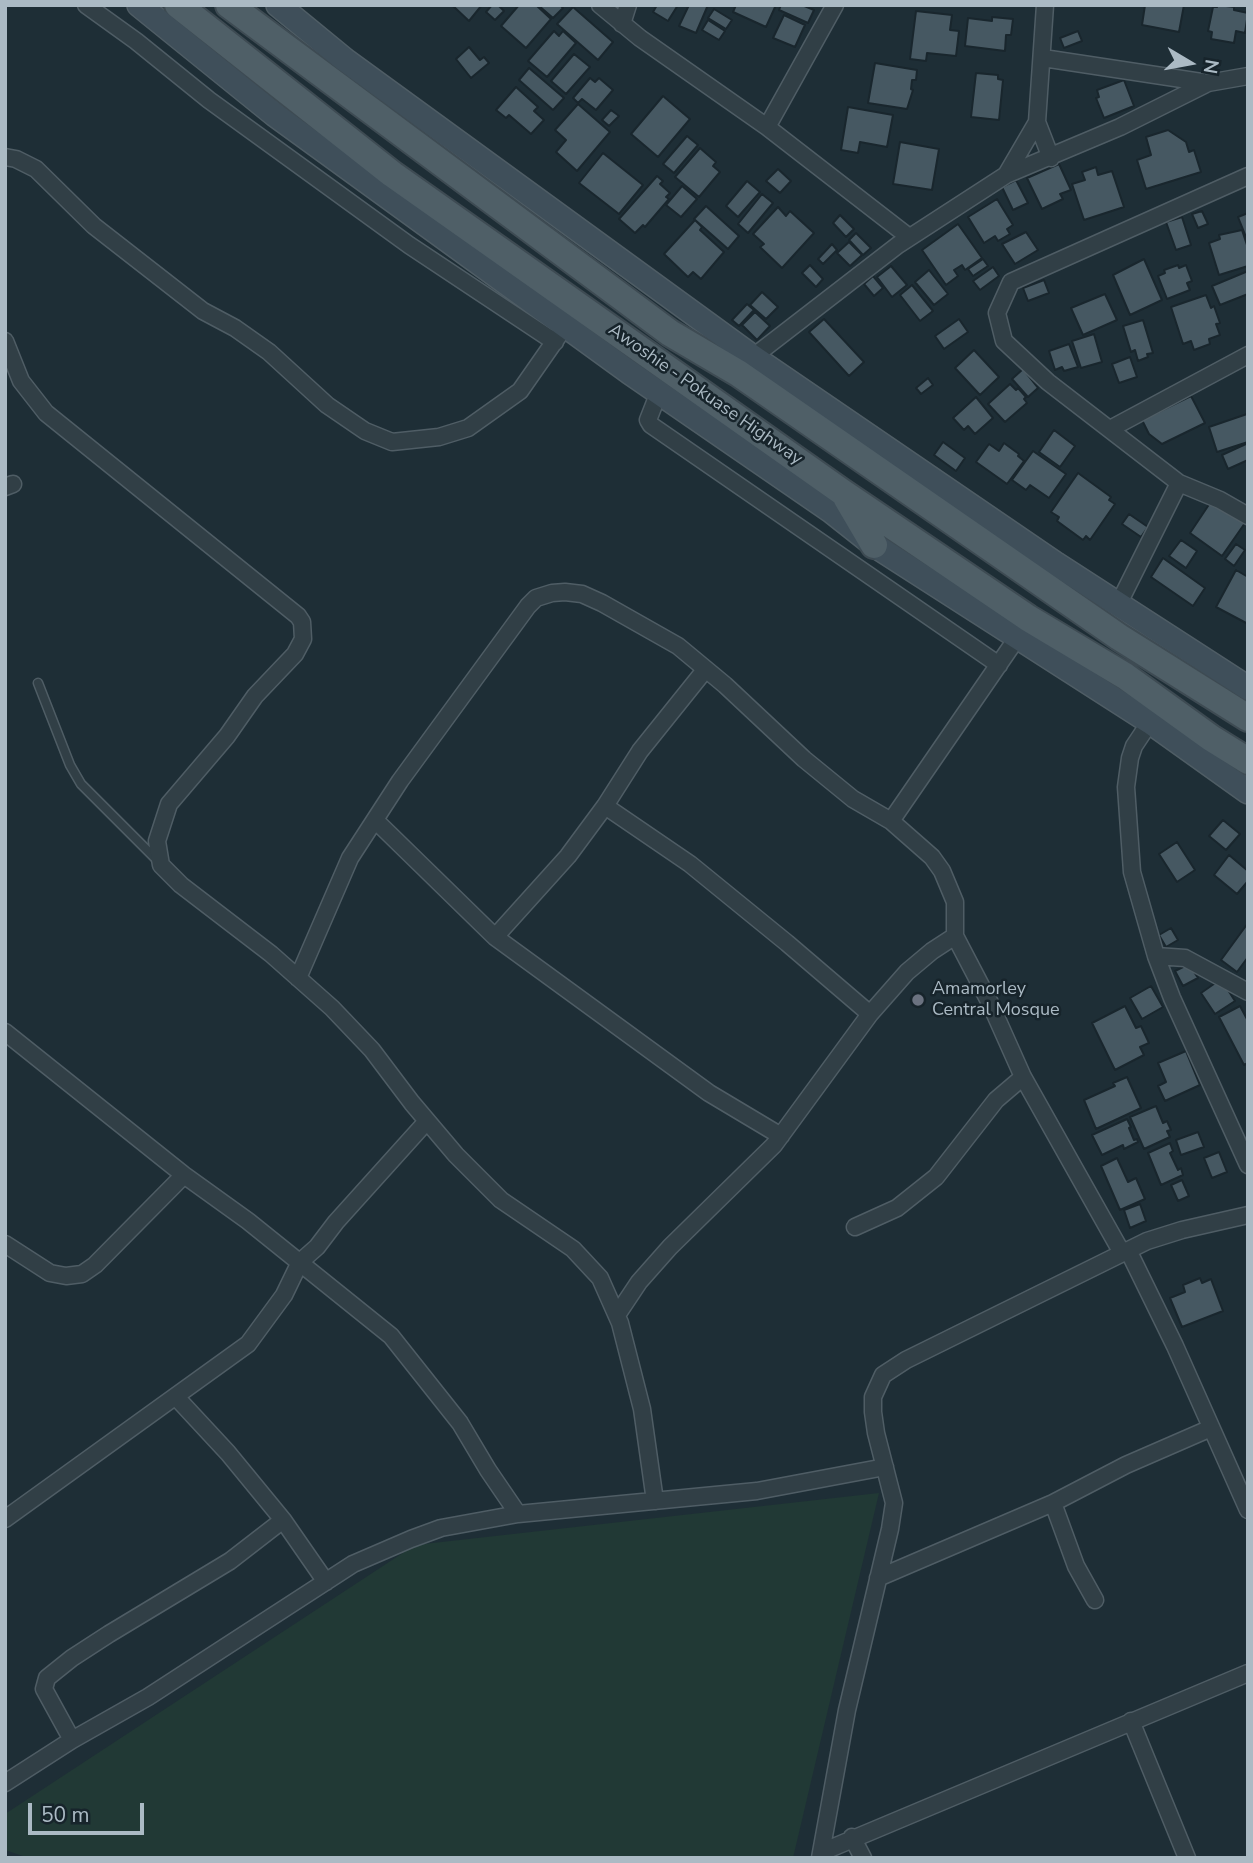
<!DOCTYPE html>
<style>
body{margin:0}
#map{position:relative;width:1253px;height:1863px;overflow:hidden;background:#1e2e36;font-family:"Nunito Sans",sans-serif}
canvas{display:block}
.frame{position:absolute;inset:0;border:7px solid #abbac4;pointer-events:none}
.north{position:absolute;left:1155px;top:28px;width:70px;height:70px;-webkit-text-stroke:5px #17242b;paint-order:stroke;rotate:100deg;font-size:19px;font-weight:700;line-height:28px;text-align:center;color:#abbac4}
.north::after{content:'';display:block;margin:auto;width:24px;height:32px;background:#abbac4;clip-path:polygon(50% 0,100% 100%,50% 72%,0 100%)}
.scale{position:absolute;left:28px;top:1803px;width:116px;height:32px;box-sizing:border-box;border:4px solid #abbac4;border-top:0;padding-left:9px;font-size:21px;line-height:24px;white-space:nowrap;color:#abbac4;-webkit-text-stroke:5px #17242b;paint-order:stroke}
</style>
<div id="map">
<canvas width="1253" height="1863"></canvas>
<div class="frame"></div>
<div class="north">N</div>
<div class="scale">50 m</div>
</div>
<script>
const context = document.querySelector('canvas').getContext('2d');
context.lineJoin = 'round';
function paint(path, color) {
  context.fillStyle = color;
  context.fill(path, 'evenodd');
}
function shape(rows) {
  const path = new Path2D();
  for (const r of rows) {
    path.moveTo(r[0], r[1]);
    for (let i = 2; i < r.length; i += 2) path.lineTo(r[i], r[i + 1]);
  }
  return path;
}
function trace(path, color, width, dash) {
  context.strokeStyle = color;
  context.lineWidth = width;
  context.lineCap = dash ? 'butt' : 'round';
  context.setLineDash(dash || []);
  context.stroke(path);
}
function drawText(font, color, halo, rows, align = 'center') {
  context.font = font + ' "Nunito Sans",sans-serif';
  context.lineWidth = 5;
  context.setLineDash([]);
  context.textBaseline = 'middle';
  context.strokeStyle = halo;
  context.fillStyle = color;
  for (const [text, x, y, turn = 0] of rows) {
    context.save();
    context.translate(x, y);
    context.rotate((+turn || 0) * Math.PI / 180);
    context.textAlign = isNaN(turn) ? turn : align;
    if (halo) context.strokeText(text, 0, 0);
    context.fillText(text, 0, 0);
    context.restore();
  }
}
paint(shape([
 [879,1493,793,1858,29,1858,5,1850,5,1814,415,1545]
]), '#213935');
const building = shape([
 [452,5,482,5,469,21,452,5],
 [492,5,498,5,504,11,495,20,486,12,492,5],
 [519,5,536,5,551,19,526,48,501,26,519,5],
 [538,5,560,5,563,8,553,18,538,5],
 [657,5,678,5,668,21,653,12,657,5],
 [689,5,708,5,696,33,679,26,689,5],
 [736,5,776,5,766,27,733,12,736,5],
 [781,5,802,5,814,10,808,23,779,10,781,5],
 [1145,5,1184,5,1179,32,1142,25,1145,5],
 [1218,5,1234,7,1234,10,1248,13,1245,33,1236,31,1234,43,1211,39,1212,32,1208,31,1213,7,1217,7,1218,5],
 [573,7,613,42,598,60,557,24,573,7],
 [714,9,732,20,726,29,708,18,714,9],
 [916,11,952,15,950,30,959,31,956,56,927,53,926,61,910,59,916,11],
 [784,15,805,25,795,47,773,38,784,15],
 [992,17,1013,19,1011,35,1006,35,1005,51,965,46,968,18,992,21,992,17],
 [708,20,725,31,719,40,702,30,708,20],
 [554,31,559,36,563,31,576,43,547,77,528,61,554,31],
 [1078,31,1082,41,1064,48,1060,38,1078,31],
 [469,47,480,60,484,57,489,63,471,78,456,59,469,47],
 [574,54,590,67,566,94,551,81,574,54],
 [875,63,917,70,916,80,912,80,911,89,913,90,907,109,868,103,875,63],
 [529,68,564,98,553,110,519,80,529,68],
 [976,73,998,75,998,79,1003,80,999,120,971,117,976,73],
 [590,78,595,82,599,78,613,90,596,110,582,99,578,103,573,98,590,78],
 [1124,80,1134,106,1104,118,1096,98,1099,97,1097,90,1124,80],
 [516,87,538,107,534,111,544,120,531,134,509,115,506,118,496,110,516,87],
 [663,96,690,119,658,157,631,134,663,96],
 [578,104,610,132,577,171,556,152,566,140,555,130,578,104],
 [848,107,893,115,887,147,860,142,858,153,841,150,848,107],
 [611,110,619,116,609,126,602,120,611,110],
 [1168,130,1186,142,1189,152,1194,150,1201,172,1146,189,1137,160,1151,155,1146,137,1168,130],
 [687,136,698,145,674,173,663,164,687,136],
 [900,142,939,149,932,190,893,184,900,142],
 [700,148,716,162,713,166,720,172,699,197,675,177,700,148],
 [603,153,643,185,619,214,579,183,603,153],
 [1059,164,1071,190,1060,194,1063,199,1042,209,1027,178,1059,164],
 [1096,167,1098,175,1112,171,1124,207,1084,220,1072,184,1085,180,1082,172,1096,167],
 [778,169,791,181,780,193,766,181,778,169],
 [657,176,663,181,660,184,670,193,666,197,669,199,645,227,643,225,635,233,619,219,657,176],
 [1016,180,1028,203,1013,210,1002,187,1016,180],
 [747,181,760,192,738,217,726,206,747,181],
 [682,186,697,199,681,217,666,205,682,186],
 [762,194,773,203,748,233,738,224,762,194],
 [997,199,1013,225,1007,229,1010,234,998,241,995,236,984,243,968,217,997,199],
 [706,206,739,236,728,249,694,219,706,206],
 [778,207,786,216,790,211,814,233,782,268,760,247,764,244,753,234,778,207],
 [1202,211,1208,224,1198,228,1192,214,1202,211],
 [1248,213,1248,242,1238,217,1248,213],
 [840,215,854,229,846,237,833,223,840,215],
 [1182,217,1191,245,1176,250,1166,222,1182,217],
 [695,220,702,227,700,230,724,252,701,279,693,272,688,277,664,254,695,220],
 [958,224,982,258,965,270,962,265,954,270,958,276,946,285,922,250,958,224],
 [1242,230,1248,248,1248,266,1219,275,1209,243,1220,239,1219,235,1242,230],
 [1026,232,1038,250,1015,264,1002,244,1026,232],
 [856,233,871,248,863,255,849,240,856,233],
 [849,242,862,255,850,266,837,253,849,242],
 [832,244,837,250,823,264,818,259,832,244],
 [983,259,988,266,973,276,968,269,983,259],
 [1144,259,1162,300,1130,315,1113,275,1144,259],
 [810,265,823,279,816,287,802,273,810,265],
 [1178,265,1179,268,1186,265,1192,281,1187,283,1190,290,1167,299,1158,276,1165,273,1164,270,1178,265],
 [891,266,907,285,892,297,877,277,891,266],
 [993,267,999,276,980,290,973,281,993,267],
 [929,270,948,294,934,305,915,282,929,270],
 [1248,271,1248,294,1220,305,1212,286,1248,271],
 [873,276,883,288,874,296,864,284,873,276],
 [1044,280,1049,293,1028,301,1023,288,1044,280],
 [912,285,933,311,920,321,900,295,912,285],
 [762,292,778,307,766,319,750,305,762,292],
 [1105,294,1117,320,1083,335,1071,308,1105,294],
 [1206,295,1211,308,1214,306,1220,323,1216,324,1220,335,1209,339,1210,344,1194,350,1191,341,1183,344,1171,307,1206,295],
 [747,304,754,310,739,326,732,320,747,304],
 [755,312,770,326,757,340,742,325,755,312],
 [824,319,864,362,849,376,809,332,824,319],
 [959,319,968,332,944,349,935,336,959,319],
 [1143,320,1153,353,1147,354,1148,357,1138,361,1135,350,1131,352,1123,326,1143,320],
 [1094,334,1102,362,1081,368,1072,341,1094,334],
 [1069,344,1078,367,1064,371,1062,367,1055,370,1049,351,1069,344],
 [974,350,999,377,980,395,955,368,974,350],
 [1130,357,1137,377,1119,383,1112,364,1130,357],
 [1023,369,1038,388,1028,397,1012,379,1023,369],
 [928,378,933,385,921,394,916,388,928,378],
 [1010,384,1016,390,1018,388,1026,397,1024,399,1027,403,1005,422,988,404,1010,384],
 [1191,396,1205,423,1162,444,1149,434,1142,420,1191,396],
 [976,397,993,418,975,434,968,426,964,430,953,418,976,397],
 [1247,414,1248,442,1217,452,1209,427,1247,414],
 [1054,430,1075,446,1060,467,1039,452,1054,430],
 [943,442,965,458,956,471,934,455,943,442],
 [1004,443,1019,454,1018,456,1024,461,1007,484,976,462,989,444,999,451,1004,443],
 [1248,443,1248,460,1228,469,1222,455,1248,443],
 [1033,451,1066,474,1049,498,1030,485,1026,490,1012,480,1033,451],
 [1078,473,1111,497,1109,500,1115,504,1090,540,1086,536,1083,540,1057,521,1059,517,1051,512,1078,473],
 [1212,500,1245,523,1222,556,1190,533,1212,500],
 [1129,514,1148,527,1141,537,1122,524,1129,514],
 [1181,540,1197,551,1186,568,1169,556,1181,540],
 [1236,544,1245,550,1234,566,1225,559,1236,544],
 [1163,558,1205,588,1193,606,1151,577,1163,558],
 [1236,570,1248,577,1248,624,1216,607,1236,570],
 [1223,820,1240,834,1226,850,1209,836,1223,820],
 [1177,842,1195,870,1177,882,1159,854,1177,842],
 [1229,855,1248,871,1248,881,1237,894,1214,875,1229,855],
 [1248,923,1248,957,1237,972,1221,960,1248,923],
 [1171,928,1178,940,1166,947,1159,935,1171,928],
 [1189,964,1198,978,1183,986,1175,971,1189,964],
 [1221,979,1235,1001,1215,1014,1201,993,1221,979],
 [1151,986,1163,1007,1142,1019,1130,998,1151,986],
 [1125,1006,1136,1028,1141,1026,1149,1043,1140,1047,1144,1055,1115,1070,1092,1023,1125,1006],
 [1240,1006,1248,1021,1248,1063,1244,1065,1219,1017,1240,1006],
 [1186,1051,1200,1085,1165,1101,1158,1086,1166,1082,1158,1063,1186,1051],
 [1127,1077,1141,1108,1096,1129,1084,1100,1115,1086,1113,1083,1127,1077],
 [1156,1106,1163,1123,1167,1121,1171,1130,1167,1131,1170,1137,1144,1149,1130,1117,1156,1106],
 [1127,1119,1131,1127,1129,1128,1134,1140,1137,1139,1138,1142,1124,1149,1123,1145,1102,1155,1092,1135,1127,1119],
 [1198,1132,1204,1147,1181,1155,1176,1140,1198,1132],
 [1170,1143,1173,1151,1170,1153,1178,1170,1181,1168,1183,1175,1161,1185,1148,1153,1170,1143],
 [1219,1152,1227,1172,1212,1178,1204,1158,1219,1152],
 [1117,1158,1128,1182,1136,1178,1145,1199,1120,1210,1101,1166,1117,1158],
 [1182,1180,1189,1196,1178,1201,1171,1185,1182,1180],
 [1140,1204,1146,1221,1130,1228,1124,1210,1140,1204],
 [1200,1278,1202,1283,1211,1279,1223,1311,1182,1327,1170,1298,1185,1292,1183,1285,1200,1278]
]);
paint(building, '#465862');
trace(building, '#19262d', 2);
const lane = shape([
 [38,683,70,765,81,784,159,862]
]);
const street = shape([
 [86,5,136,41,209,100,409,245,555,342],
 [600,5,640,38,767,127,909,237],
 [1045,5,1037,122,1051,158],
 [622,24,628,5],
 [1043,58,1208,83],
 [767,127,835,5],
 [5,157,16,159,36,169,94,226,203,311,235,328,269,352,327,405,365,431,392,442,439,437,468,428,520,391,566,325],
 [1006,175,1037,122],
 [1248,176,1011,282,997,313,1004,341,1048,382,1179,483,1220,500,1248,516],
 [5,341,21,381,46,413,298,616,302,622,303,639,295,654,255,696,227,736,169,804,157,841,161,865,181,885,271,954,332,1008,372,1050,412,1103,456,1155,501,1200,573,1249,600,1278,620,1323,642,1409,655,1501],
 [753,357,898,245,1006,175,1120,127,1208,83,1248,76],
 [659,392,648,420,651,425,999,665],
 [1110,429,1248,355],
 [5,487,13,484],
 [1119,603,1179,483],
 [1150,722,1134,746,1130,758,1126,787,1132,872,1156,956,1172,998,1248,1165],
 [605,806,690,864,787,943,870,1014],
 [375,820,495,937,709,1093,781,1136],
 [891,821,1017,638],
 [495,937,568,856,605,806,640,751,705,670],
 [1156,956,1185,958,1248,992],
 [298,978,350,858,400,781,528,606,536,598,552,593,565,592,582,594,602,603,678,646,725,685,804,759,853,799,891,821,932,857,942,871,955,902,955,936,990,1003,1023,1077,1122,1253],
 [5,1032,184,1175,248,1221,391,1336,460,1423,488,1470,518,1514],
 [855,1227,897,1208,936,1177,996,1100,1023,1077],
 [5,1244,50,1273,66,1276,82,1274,95,1265,184,1175],
 [1128,1250,1175,1346,1248,1510],
 [617,1315,639,1282,670,1247,774,1145,870,1014,907,972,932,951,955,936],
 [176,1397,228,1453,283,1520,326,1582],
 [1053,1503,1076,1566,1095,1600],
 [5,1519,248,1344,284,1295,300,1262,317,1247,336,1222,427,1121],
 [878,1578,1053,1503,1126,1465,1211,1428],
 [1131,1721,1187,1858],
 [72,1740,44,1689,47,1678,72,1658,109,1634,230,1561,283,1520],
 [5,1783,72,1740,148,1697,353,1564,411,1539,441,1528,518,1514,757,1491,885,1467],
 [852,1837,863,1858],
 [822,1852,1248,1673],
 [820,1858,847,1710,890,1529,894,1503,876,1433,873,1412,873,1397,883,1375,906,1360,1147,1241,1182,1230,1248,1215]
]);
const secondary = shape([
 [139,5,275,115,629,372,831,511,874,545,1150,722,1248,792],
 [278,5,345,60,753,357,1056,564,1248,688]
]);
const primary = shape([
 [178,5,392,174,842,492,1028,618,1125,676,1211,738,1248,761],
 [229,5,670,333,738,373,1119,637,1248,718],
 [847,499,874,545]
]);
trace(lane, '#4f5d65', 11);
trace(street, '#4f5d65', 19);
trace(secondary, '#4f5d65', 26);
trace(primary, '#3e4b53', 30);
trace(lane, '#313f46', 8);
trace(street, '#313f46', 16);
trace(secondary, '#3f4f5a', 23);
trace(primary, '#4f5f67', 26);
for (const [x, y, r, color] of [
 [918,1000,7,"#6b7280"]
]) {
  const dot = new Path2D();
  dot.arc(x, y, r, 0, 2 * Math.PI);
  context.fillStyle = color;
  context.fill(dot);
  trace(dot, '#17242b', 2.5);
}
drawText('18px', '#abbac4', '#17242b', [
 ["Awoshie - Pokuase Highway",705,395,35]
]);
drawText('18px', '#abbac4', '#17242b', [
 ["Amamorley",932,990],
 ["Central Mosque",932,1011]
], 'left');
</script>
